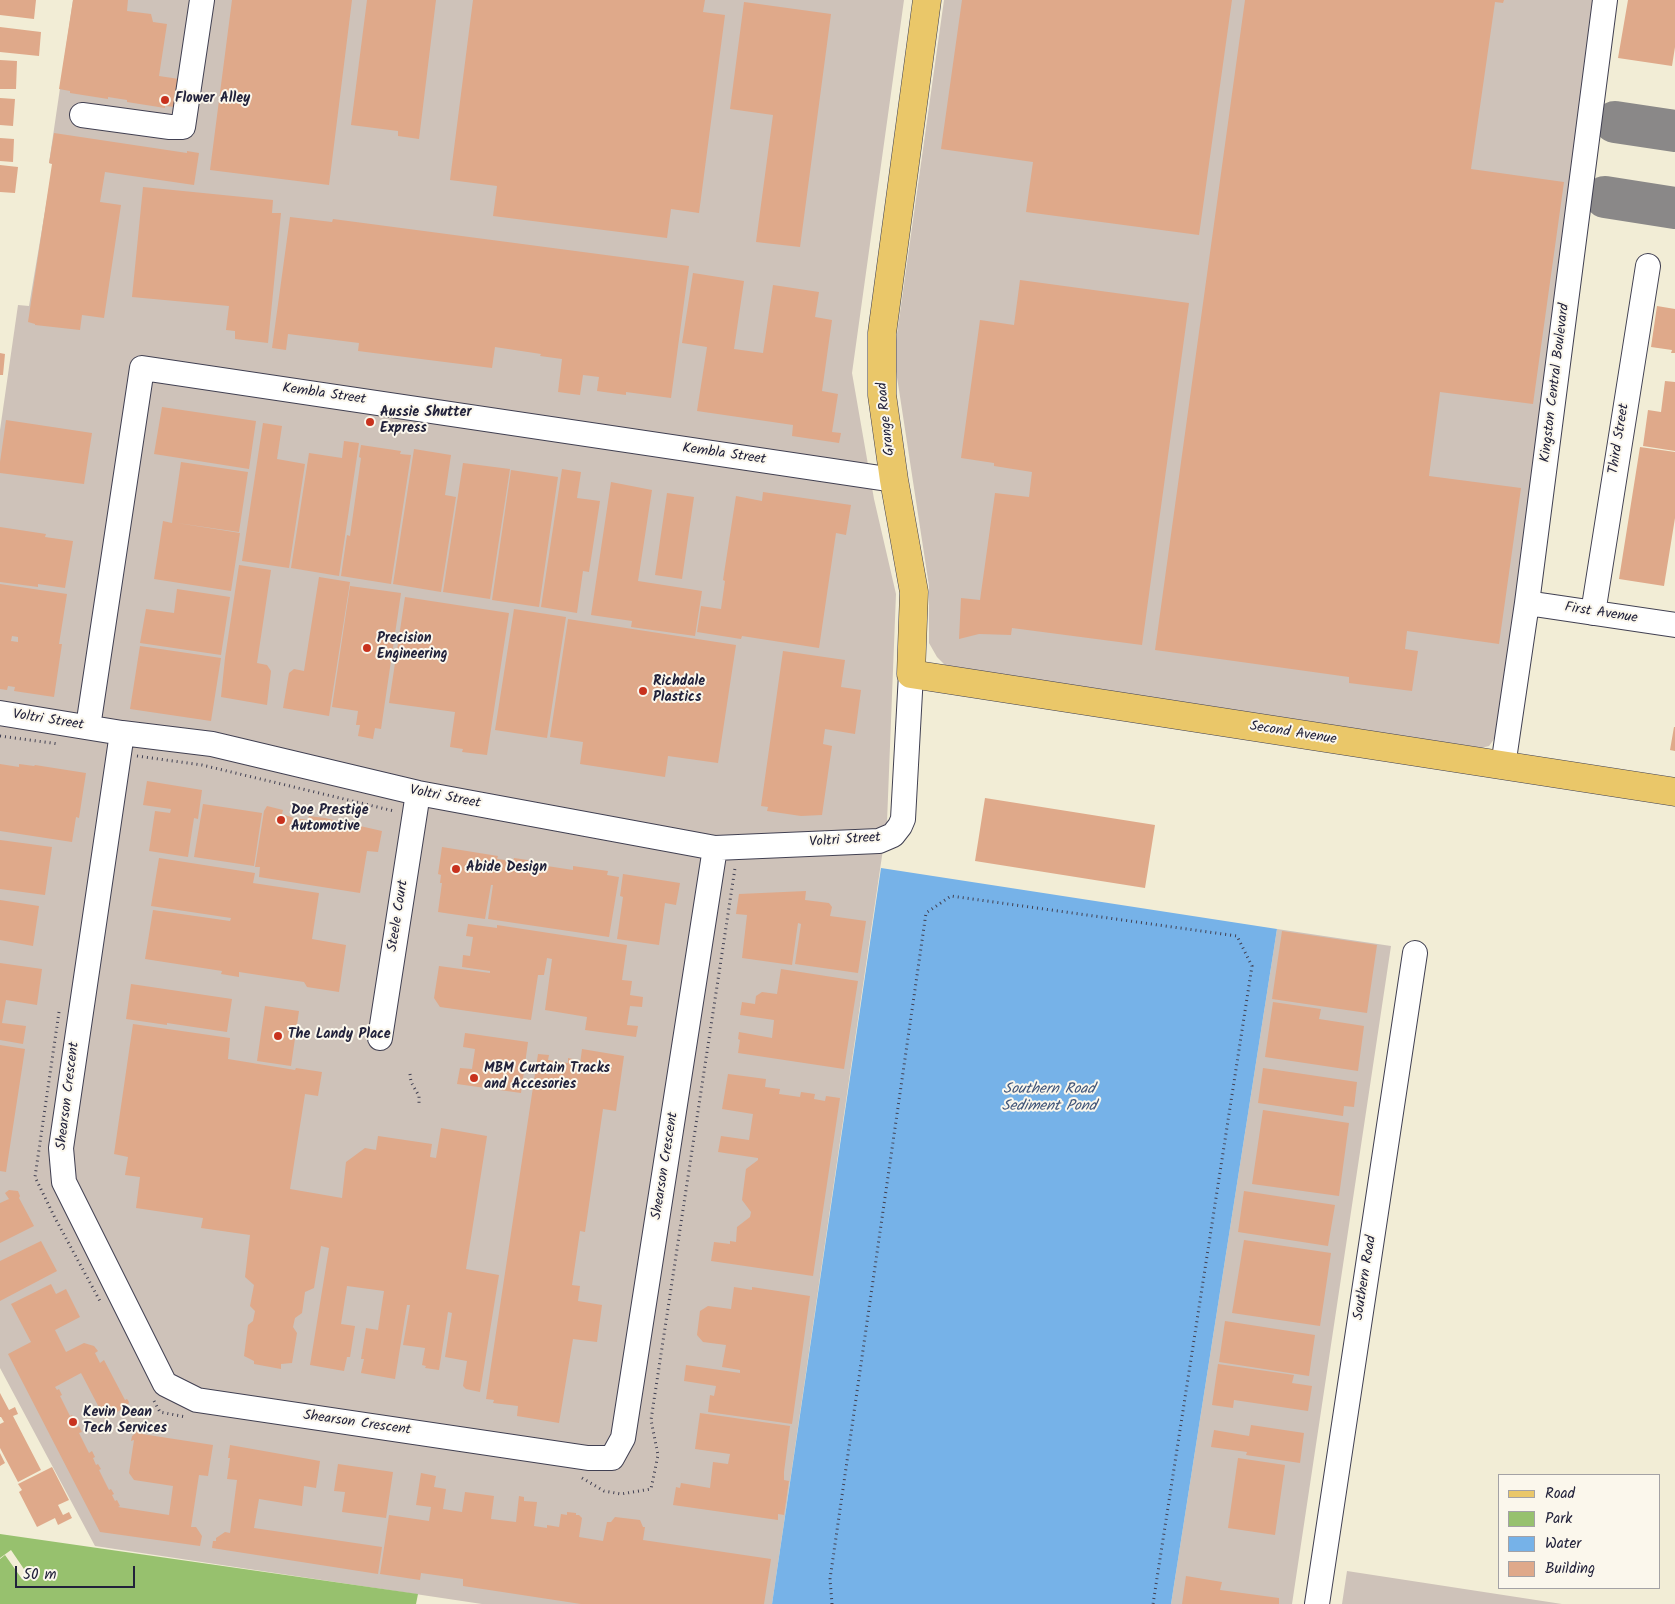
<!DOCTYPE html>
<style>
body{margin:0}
#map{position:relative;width:1675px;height:1604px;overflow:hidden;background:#f2edd6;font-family:Kalam,sans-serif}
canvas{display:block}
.legend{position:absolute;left:1498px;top:1474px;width:162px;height:115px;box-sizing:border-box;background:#fbf7ec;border:1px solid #a4a2a5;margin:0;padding:6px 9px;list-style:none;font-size:15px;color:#22223b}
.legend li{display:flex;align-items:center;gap:10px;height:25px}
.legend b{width:25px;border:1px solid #a4a2a5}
.scale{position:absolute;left:15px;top:1566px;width:120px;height:22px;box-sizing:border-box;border:2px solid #22223b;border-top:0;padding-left:6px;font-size:15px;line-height:18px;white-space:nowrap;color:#22223b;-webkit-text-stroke:4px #fbf7ec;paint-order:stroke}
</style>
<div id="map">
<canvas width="1675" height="1604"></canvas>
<ul class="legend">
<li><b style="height:6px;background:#eac769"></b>Road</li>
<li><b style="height:14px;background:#97c16e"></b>Park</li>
<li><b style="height:14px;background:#76b2e8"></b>Water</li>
<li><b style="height:14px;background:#dfa98a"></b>Building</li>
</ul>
<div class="scale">50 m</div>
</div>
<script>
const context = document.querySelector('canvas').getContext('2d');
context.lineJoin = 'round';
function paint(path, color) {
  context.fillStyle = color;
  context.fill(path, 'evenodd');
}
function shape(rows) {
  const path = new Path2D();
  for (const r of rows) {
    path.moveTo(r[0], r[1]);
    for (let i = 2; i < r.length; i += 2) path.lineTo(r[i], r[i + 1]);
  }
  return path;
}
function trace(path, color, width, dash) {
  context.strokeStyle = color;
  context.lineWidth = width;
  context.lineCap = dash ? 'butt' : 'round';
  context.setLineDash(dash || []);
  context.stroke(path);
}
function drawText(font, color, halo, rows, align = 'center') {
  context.font = font + ' Kalam,sans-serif';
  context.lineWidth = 4;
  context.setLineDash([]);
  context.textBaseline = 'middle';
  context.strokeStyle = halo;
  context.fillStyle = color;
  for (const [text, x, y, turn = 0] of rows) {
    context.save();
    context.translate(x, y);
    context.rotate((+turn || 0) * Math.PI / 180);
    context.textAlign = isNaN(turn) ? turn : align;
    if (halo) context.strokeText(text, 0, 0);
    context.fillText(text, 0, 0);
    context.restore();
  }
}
paint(shape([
 [73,0,904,0,852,373,874,499,896,594,887,822,772,1604,482,1604,95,1546,0,1368,0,430,18,305,29,306,53,164,49,163],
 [944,0,1597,0,1497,735,1489,746,1481,748,946,666,937,657,929,643,929,586,899,390,895,365,895,348],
 [1277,929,1391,946,1292,1604,1171,1604],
 [1347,1571,1562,1604,1342,1604]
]), '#cec2b9');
paint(shape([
 [0,1534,418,1594,416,1604,0,1604,0,1559,5,1555,22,1579,28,1575,11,1550,0,1558]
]), '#97c16e');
paint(shape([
 [881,868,1277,929,1171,1604,772,1604]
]), '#76b2e8');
trace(shape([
 [1615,122,1675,131],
 [1605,197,1675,208]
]), '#8a8888', 42);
paint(shape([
 [0,0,36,0,34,19,0,15],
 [73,0,128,0,127,11,151,14,153,22,167,24,159,76,179,79,175,107,165,106,165,108,127,102,127,100,108,97,108,99,70,93,70,91,59,89],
 [232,0,352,0,329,185,210,170],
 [367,0,436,0,419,139,398,136,398,131,351,125],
 [473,0,705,0,703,12,725,15,699,213,671,209,667,238,493,216,497,186,450,180],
 [962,0,1232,0,1199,235,1026,212,1033,162,941,149],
 [1245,0,1504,0,1503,3,1495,2,1471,169,1564,182,1533,404,1440,392,1429,476,1521,488,1499,644,1407,631,1405,649,1418,651,1412,691,1349,683,1349,677,1155,650],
 [1628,0,1675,0,1675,47,1672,66,1618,58],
 [744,2,831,14,800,247,756,242,773,115,730,109],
 [0,27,41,32,39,56,0,52],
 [0,60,17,61,16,89,0,89],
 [0,98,15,99,13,126,0,125],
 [54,133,187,153,187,151,199,153,194,185,105,172,100,202,121,205,104,318,82,315,80,330,35,325,35,324,28,322,52,164,49,163],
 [0,138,14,139,13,162,0,161],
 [0,165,18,167,15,193,0,192],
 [143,187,273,200,272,213,281,213,268,343,235,339,235,331,226,330,229,306,132,297],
 [290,217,332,222,333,219,689,266,671,398,626,392,626,395,597,391,599,377,583,375,580,395,558,392,562,359,540,356,541,354,495,347,492,368,358,351,359,343,288,334,286,350,272,348],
 [693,273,744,281,734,349,763,353,773,285,819,292,815,317,832,320,822,391,838,394,832,432,841,433,839,443,792,436,793,425,697,411,707,347,682,343],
 [1020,280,1189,303,1142,645,1012,628,1011,635,979,634,959,639,961,598,980,600,995,493,1029,497,1032,472,994,466,994,463,961,458,980,320,1014,325],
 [1657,306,1675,309,1675,353,1671,353,1672,350,1651,347],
 [0,353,5,354,3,375,0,375],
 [1665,381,1675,382,1675,451,1643,446,1648,410,1661,412],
 [162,407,256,421,249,469,154,454],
 [6,420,92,433,84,484,0,473,0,462],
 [263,423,282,426,277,459,305,464,289,568,242,561],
 [344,441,359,443,339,576,291,568,309,453,342,458],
 [361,445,401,451,400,454,411,455,391,584,341,576,347,535,350,536,361,458,359,457],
 [1640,447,1675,452,1675,518,1664,586,1619,579],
 [414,449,451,455,445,495,456,497,441,592,393,584],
 [181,462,248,472,239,532,177,523,240,533,231,591,154,579,163,521,172,523],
 [463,463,510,469,490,599,443,592],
 [562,469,581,472,577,498,600,501,589,572,583,571,577,613,541,607],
 [511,470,558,477,539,607,492,600],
 [611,482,652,490,638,581,702,591,695,636,631,627,632,621,591,615],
 [763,492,851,505,846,535,836,533,819,648,742,636,741,639,697,632,701,606,721,609,725,581,723,580,736,496,762,501],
 [667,493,694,497,682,579,655,575],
 [0,527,46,534,45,537,73,541,65,588,38,584,38,587,0,582],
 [239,565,271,570,257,663,267,665,271,671,267,705,221,697,225,658],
 [319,577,350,582,329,716,283,708,289,673,294,669,304,671],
 [0,584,67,594,59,644,62,644,54,697,14,691,15,687,8,686,7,690,0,689],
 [12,636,18,637,18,642,11,641],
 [350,586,401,593,381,729,375,728,373,739,358,736,360,725,356,725,358,711,332,707],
 [177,589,230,597,221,655,140,643,146,609,174,613],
 [405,597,509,613,487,755,462,752,463,749,450,747,455,712,389,703],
 [514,609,566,617,547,738,495,730],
 [568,619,736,645,718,763,668,756,665,777,580,764,583,742,550,737],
 [140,646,221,658,211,721,130,709],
 [783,651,845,660,841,687,861,690,855,734,825,729,823,744,832,746,822,815,801,816,767,811,768,807,761,806],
 [1674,727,1675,727,1675,751,1670,750],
 [0,764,19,767,19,764,34,766,35,765,86,773,79,818,76,817,72,842,0,831],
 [147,781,202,790,198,819,194,818,188,857,149,851,155,811,170,813,171,809,143,805],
 [985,798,1155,825,1145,888,975,861],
 [203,804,262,813,254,866,194,857],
 [267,806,283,810,282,814,294,818,308,820,309,816,325,818,382,831,378,852,367,851,360,893,259,877,260,867,255,867,264,811],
 [0,840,52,847,45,895,0,889],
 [442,847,498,856,497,859,513,861,514,858,548,863,547,866,573,870,573,866,608,871,607,875,619,877,609,937,488,919,493,885,491,885,485,919,438,912,442,883,440,883,441,875,438,874],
 [159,858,255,873,253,883,319,893,312,939,346,945,339,992,307,987,304,982,239,972,239,977,221,974,222,971,145,959,153,910,230,921,231,918,151,906],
 [623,874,680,883,676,905,665,903,659,945,617,939,623,897,620,896],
 [806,891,805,900,829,903,832,907,830,916,866,921,858,973,795,964,801,924,798,923,792,965,742,958,747,915,736,914,739,894],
 [0,900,39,906,33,946,0,940],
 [468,924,497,928,497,925,627,945,622,980,632,981,630,995,643,997,642,1007,630,1006,627,1025,638,1026,636,1037,585,1030,587,1017,545,1010,552,959,547,958,544,975,538,975,531,1020,440,1007,434,998,439,966,490,973,490,971,462,967,463,955,470,956,473,937,466,936],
 [1282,931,1377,945,1367,1013,1272,999],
 [0,963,42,969,37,1005,6,1000,2,1023,26,1026,23,1044,0,1040],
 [781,969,858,981,844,1069,738,1053,740,1040,738,1039,739,1032,772,1038,774,1020,740,1015,742,1002,755,1004,756,996,762,992,777,994],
 [131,984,232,999,227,1032,167,1023,167,1025,126,1019],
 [1273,1002,1321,1009,1319,1019,1364,1026,1358,1071,1265,1057],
 [265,1006,299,1011,291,1066,257,1061],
 [133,1024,230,1038,228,1059,295,1070,296,1068,322,1072,318,1096,305,1094,290,1189,342,1198,346,1162,365,1148,376,1150,378,1136,432,1144,430,1157,436,1158,441,1128,487,1136,466,1269,499,1275,480,1392,466,1389,463,1386,467,1361,445,1357,452,1313,448,1312,439,1370,425,1368,426,1366,422,1365,425,1348,403,1345,410,1305,407,1305,395,1379,361,1373,364,1359,361,1359,366,1328,378,1330,384,1291,347,1286,341,1324,355,1326,350,1357,347,1357,344,1371,310,1365,329,1248,321,1246,314,1288,305,1292,302,1313,295,1318,293,1327,297,1333,292,1363,281,1364,281,1369,254,1364,254,1361,244,1356,248,1325,253,1321,255,1311,250,1306,254,1285,245,1277,250,1235,201,1228,203,1218,136,1208,140,1177,125,1175,128,1157,114,1154],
 [465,1033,528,1042,521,1093,457,1084,460,1068,472,1069,475,1049,463,1047],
 [0,1045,25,1049,6,1172,0,1171],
 [582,1049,624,1056,616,1111,603,1109,585,1232,580,1231,572,1285,580,1286,578,1301,602,1305,597,1342,573,1339,559,1423,517,1416,518,1406,493,1403,494,1400,486,1399,538,1054,549,1055,548,1060,568,1063,568,1058,577,1060,577,1063,580,1064],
 [1263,1068,1357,1082,1354,1107,1344,1106,1343,1116,1258,1103],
 [728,1074,766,1079,765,1087,780,1089,779,1094,800,1097,801,1092,815,1094,814,1099,825,1101,826,1096,840,1098,813,1276,711,1261,714,1242,730,1244,730,1241,736,1242,737,1227,750,1217,751,1212,742,1200,746,1169,758,1160,758,1158,718,1152,721,1136,749,1140,753,1114,722,1109],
 [1263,1110,1349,1123,1339,1196,1252,1184],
 [9,1190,18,1191,20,1196,19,1198,34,1226,0,1243,0,1203,9,1199,5,1193],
 [1244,1191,1335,1205,1328,1246,1238,1232],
 [1244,1240,1331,1253,1320,1326,1232,1313],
 [41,1241,57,1271,0,1301,0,1261],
 [51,1284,56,1294,66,1289,80,1317,55,1330,66,1352,84,1343,94,1346,98,1351,95,1353,100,1363,104,1360,125,1400,127,1399,129,1402,127,1409,123,1412,122,1409,105,1419,81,1373,55,1387,57,1390,59,1389,62,1395,60,1396,70,1416,72,1415,75,1420,73,1421,76,1428,79,1426,82,1432,79,1433,89,1453,92,1451,95,1457,93,1458,96,1465,98,1464,101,1469,99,1470,109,1490,111,1489,114,1494,112,1495,115,1501,117,1500,120,1506,118,1507,169,1515,173,1486,134,1480,129,1473,134,1440,131,1441,132,1436,138,1431,142,1432,142,1434,213,1445,208,1476,199,1475,191,1527,196,1527,202,1536,200,1546,100,1532,8,1354,31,1342,11,1304],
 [734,1287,752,1290,752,1287,810,1296,792,1424,708,1412,710,1395,714,1396,716,1386,684,1381,686,1365,740,1373,740,1370,722,1367,726,1345,703,1342,697,1335,700,1311,708,1306,731,1309],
 [1225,1321,1315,1335,1309,1376,1219,1362],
 [1218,1364,1294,1375,1292,1383,1312,1386,1308,1411,1234,1400,1233,1408,1212,1405],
 [0,1393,9,1410,15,1407,18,1414,13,1416,41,1470,18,1482,0,1448,0,1424,4,1422,1,1417,0,1417],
 [700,1413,790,1426,784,1472,784,1480,789,1481,784,1515,778,1514,778,1520,673,1505,676,1487,680,1488,681,1483,710,1488,713,1462,728,1464,730,1454,695,1449],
 [1251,1425,1304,1433,1300,1463,1246,1455,1247,1452,1211,1447,1214,1430,1249,1436],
 [230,1445,320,1461,316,1488,304,1486,302,1506,259,1499,254,1528,382,1547,378,1574,212,1548,213,1541,216,1541,216,1538,225,1532,230,1533,237,1480,227,1479,230,1458,228,1458],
 [0,1453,5,1463,0,1466],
 [1238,1458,1285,1465,1275,1535,1228,1528],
 [338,1464,393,1472,386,1518,342,1512,345,1492,334,1491],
 [52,1467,69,1500,58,1505,63,1515,69,1512,72,1518,58,1525,55,1518,37,1527,19,1492,22,1490,18,1484],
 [421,1473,436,1476,434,1487,446,1489,443,1509,462,1512,465,1492,494,1496,491,1519,516,1522,519,1496,524,1497,524,1501,537,1502,534,1526,547,1528,547,1525,559,1527,561,1514,567,1515,567,1512,576,1513,576,1515,579,1515,582,1518,579,1537,603,1541,607,1522,611,1522,615,1517,640,1520,643,1527,645,1527,643,1540,771,1559,764,1604,581,1604,463,1586,463,1579,421,1573,420,1580,380,1574,389,1515,429,1521,431,1507,416,1505],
 [1186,1576,1222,1582,1220,1590,1279,1598,1279,1604,1182,1604]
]), '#dfa98a');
const minor = shape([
 [82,115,170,127,183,127,202,0],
 [1527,603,1675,625],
 [1593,613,1648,266],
 [0,713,122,733,212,744,418,793,715,848,879,841,893,835,900,826,903,819,911,674],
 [88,727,142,368,894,480],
 [122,733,61,1148,64,1182,165,1384,197,1400,588,1458,612,1458,623,1438,715,848],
 [1503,766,1527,603,1605,0],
 [380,1038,418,793],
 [1317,1604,1415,953]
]);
const major = shape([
 [927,0,882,333,882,395,894,480,914,592,911,674,1675,792]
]);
trace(minor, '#414052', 26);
trace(major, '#414052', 29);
trace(shape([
 [0,736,59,744],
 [137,756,202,765,394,811],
 [59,1012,35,1177,55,1218,101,1303],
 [410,1074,411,1082,419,1096,419,1105],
 [154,1401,160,1412,186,1417],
 [582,1478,604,1491,621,1494,651,1489,658,1455,651,1420,735,868],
 [832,1604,830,1579,926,913,951,896,1237,936,1252,966,1153,1604]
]), '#414052', 3, [1, 4]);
trace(minor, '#fff', 24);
trace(major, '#eac769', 28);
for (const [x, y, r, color] of [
 [165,100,5,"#c8321e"],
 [370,422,5,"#c8321e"],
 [367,648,5,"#c8321e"],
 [643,691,5,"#c8321e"],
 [281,820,5,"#c8321e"],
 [456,869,5,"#c8321e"],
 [278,1036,5,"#c8321e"],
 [474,1078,5,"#c8321e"],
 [73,1422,5,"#c8321e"]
]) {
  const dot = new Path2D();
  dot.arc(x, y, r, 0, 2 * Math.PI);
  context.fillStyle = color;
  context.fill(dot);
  trace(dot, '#fbf7ec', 2);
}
drawText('bold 14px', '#22223b', '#fbf7ec', [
 ["Flower Alley",175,100],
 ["Aussie Shutter",380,414],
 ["Express",380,430],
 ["Precision",377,640],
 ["Engineering",377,656],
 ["Richdale",653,683],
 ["Plastics",653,699],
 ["Doe Prestige",291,812],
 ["Automotive",291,828],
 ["Abide Design",466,869],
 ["The Landy Place",288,1036],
 ["MBM Curtain Tracks",484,1070],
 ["and Accesories",484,1086],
 ["Kevin Dean",83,1414],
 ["Tech Services",83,1430]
], 'left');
drawText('14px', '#22223b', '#fbf7ec', [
 ["Kingston Central Boulevard",1556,383,-83],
 ["Kembla Street",324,395,8],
 ["Grange Road",887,419,-96],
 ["Third Street",1620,439,-81],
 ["Kembla Street",724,455,8],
 ["First Avenue",1601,614,9],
 ["Voltri Street",48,721,9],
 ["Second Avenue",1293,734,9],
 ["Voltri Street",445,798,11],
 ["Voltri Street",845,841,-4],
 ["Steele Court",399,916,-81],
 ["Shearson Crescent",69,1096,-83],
 ["Shearson Crescent",666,1166,-81],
 ["Southern Road",1366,1278,-81],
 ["Shearson Crescent",357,1424,8]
]);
drawText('italic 15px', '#3f5478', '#fbf7ec', [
 ["Southern Road",1049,1090],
 ["Sediment Pond",1049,1107]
]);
</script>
